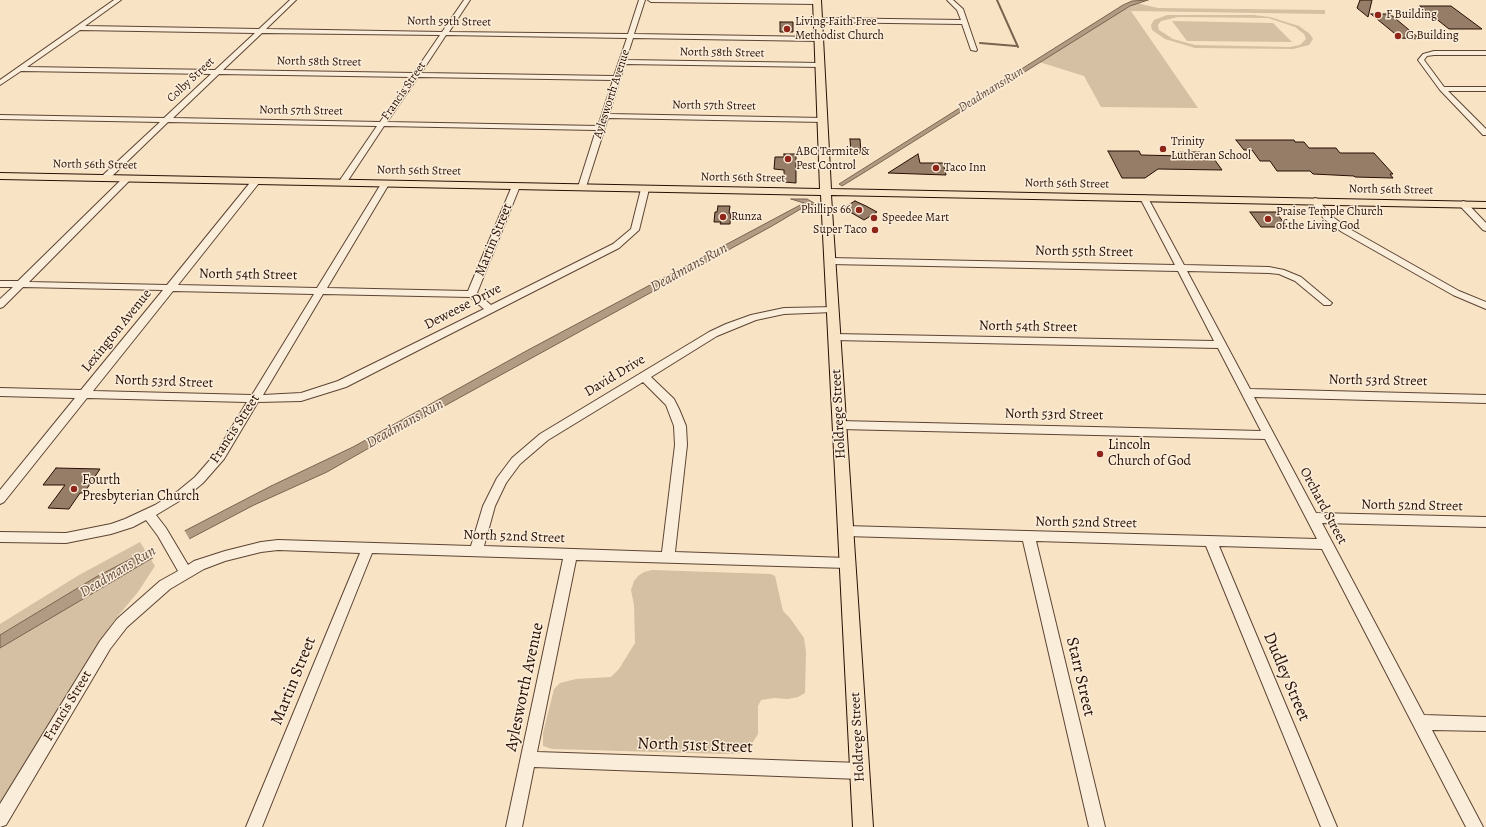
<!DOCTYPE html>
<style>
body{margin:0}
canvas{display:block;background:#f8e4c4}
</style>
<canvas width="1486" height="827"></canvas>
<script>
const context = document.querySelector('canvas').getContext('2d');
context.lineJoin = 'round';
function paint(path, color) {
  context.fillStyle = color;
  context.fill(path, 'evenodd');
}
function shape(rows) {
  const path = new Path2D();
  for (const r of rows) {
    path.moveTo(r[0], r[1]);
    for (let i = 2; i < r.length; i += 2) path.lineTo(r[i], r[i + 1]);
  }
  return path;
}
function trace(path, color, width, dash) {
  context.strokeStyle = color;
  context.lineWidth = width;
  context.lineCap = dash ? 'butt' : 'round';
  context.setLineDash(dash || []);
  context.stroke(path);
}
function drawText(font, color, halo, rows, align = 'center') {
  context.font = font + ' Alegreya,serif';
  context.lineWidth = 3;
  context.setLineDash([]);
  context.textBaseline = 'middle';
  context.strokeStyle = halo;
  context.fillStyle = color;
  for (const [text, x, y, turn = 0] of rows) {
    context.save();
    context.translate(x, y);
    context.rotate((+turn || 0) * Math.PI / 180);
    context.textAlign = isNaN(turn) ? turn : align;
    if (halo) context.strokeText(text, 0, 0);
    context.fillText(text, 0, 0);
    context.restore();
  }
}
paint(shape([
 [1132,2,1158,8,1325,10,1325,14,1131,11,1198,108,1101,107,1084,76,1036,61],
 [1167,15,1253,15,1270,17,1299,26,1310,34,1313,39,1309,45,1293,49,1195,48,1165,39,1152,30,1151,25,1154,20],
 [1178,17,1268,18,1295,27,1304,34,1306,39,1300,45,1290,47,1195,45,1173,39,1159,30,1158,25,1161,21],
 [1172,21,1273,23,1292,42,1187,41],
 [140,542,155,566,138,592,113,622,0,807,0,624,79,575],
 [652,570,771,574,775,576,783,611,790,618,804,638,806,652,805,693,798,697,788,699,774,698,761,700,758,706,758,734,753,742,742,753,724,754,552,749,543,746,543,733,554,689,560,683,576,679,611,677,619,669,635,643,634,605,631,590,634,581,638,576,644,572]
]), '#d5c0a3');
const water = shape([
 [1148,0,1130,6,860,175,842,186,839,184,1123,5,1132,1,1148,0],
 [791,199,807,199,814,203,814,205,809,204,772,226,397,432,327,472,254,505,149,560,0,648,0,635,96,577,271,486,353,447,528,350,804,203,791,199]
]);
paint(water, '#b29b83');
trace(water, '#7b6350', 1);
paint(shape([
 [183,528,190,540,154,560,147,547]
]), '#f8e4c4');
trace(shape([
 [997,0,1018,47],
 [980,43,1016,46]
]), '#7b6350', 2);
const building = shape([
 [1360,0,1372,0,1368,17,1357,8,1360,0],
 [1420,6,1451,6,1482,29,1449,29,1420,6],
 [1371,14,1390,14,1420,39,1400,38,1371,14],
 [780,22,793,22,793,32,780,32,780,22],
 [850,139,860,139,861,153,851,152,850,139],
 [1236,140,1294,140,1295,142,1304,142,1309,148,1336,148,1340,153,1374,153,1393,174,1390,174,1393,178,1355,177,1354,176,1313,174,1310,171,1277,171,1270,161,1260,161,1252,150,1244,150,1236,140],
 [1108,151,1139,151,1141,155,1182,156,1179,152,1200,152,1205,156,1212,156,1222,170,1158,169,1145,178,1122,178,1108,151],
 [784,154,796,154,796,183,784,182,784,170,774,169,775,157,784,157,784,154],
 [918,154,920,163,943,163,946,175,888,173,918,154],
 [855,201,866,206,877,212,864,220,843,208,855,201],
 [718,206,730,206,729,213,731,213,730,224,720,224,721,222,714,222,715,212,717,212,718,206],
 [1250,212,1276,212,1287,227,1261,227,1250,212],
 [56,468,100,469,84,493,80,493,69,509,48,508,65,485,43,485,56,468]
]);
paint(building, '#957d68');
trace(building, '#290e04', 1);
const minor = shape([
 [114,0,121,0,85,26,259,29,290,0,296,0,266,29,442,32,464,0,470,0,449,32,628,34,639,0,645,0,634,34,819,37,822,39,819,41,633,38,626,60,820,63,823,65,820,67,625,64,609,114,823,118,827,120,823,122,608,118,586,187,582,189,578,187,596,130,384,126,345,185,342,185,338,183,377,126,168,122,108,180,105,180,101,178,102,176,160,122,0,119,0,115,164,118,211,74,21,71,0,85,0,80,114,0],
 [80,30,255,33,215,70,27,67,80,30],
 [262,33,440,35,414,73,223,70,262,33],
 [446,35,627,38,614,76,421,73,446,35],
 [219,74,411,77,380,122,173,118,219,74],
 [418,77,613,80,598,126,387,122,418,77],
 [648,0,818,0,821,2,818,4,651,2,648,0],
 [947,0,953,0,963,9,977,50,976,51,971,50,962,24,818,22,815,20,818,18,961,20,957,10,947,0],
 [1434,51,1486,51,1486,55,1434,55,1427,56,1424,60,1444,87,1486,87,1486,91,1448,91,1486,129,1486,135,1483,135,1440,90,1418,60,1423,54,1434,51],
 [124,177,130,177,131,179,29,282,167,285,253,179,259,179,259,183,178,285,317,288,381,184,385,182,389,184,327,288,468,291,512,186,516,184,520,186,477,293,491,305,613,244,631,229,641,189,645,187,649,189,639,230,619,248,346,387,301,401,258,402,224,459,203,483,186,497,156,515,166,528,188,565,194,561,225,551,261,542,278,540,471,546,483,506,497,478,512,458,540,434,709,332,726,324,751,315,784,308,836,307,838,309,833,312,784,314,756,320,717,336,651,377,674,399,679,409,686,426,687,445,675,552,847,558,852,559,853,563,852,567,847,568,576,560,537,752,860,763,865,766,868,771,865,776,860,779,534,767,522,827,506,827,563,559,372,553,262,827,246,827,360,553,278,550,261,552,225,561,204,569,170,589,127,627,110,649,6,825,0,827,0,804,100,641,117,619,160,581,178,571,158,536,146,520,133,527,111,534,66,543,0,542,0,532,66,533,111,524,125,519,155,505,178,491,195,477,216,453,247,402,87,398,4,502,0,504,0,490,75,398,0,396,0,388,81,390,163,290,23,287,3,307,0,308,0,299,13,287,0,287,0,281,18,281,124,177],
 [173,291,314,294,252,395,93,391,173,291],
 [323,294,470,297,484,309,338,381,301,393,263,395,323,294],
 [643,382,666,405,674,426,675,445,662,552,484,546,495,506,506,483,520,464,548,440,643,382],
 [1144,195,1148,198,1184,265,1269,267,1284,270,1301,277,1332,303,1330,305,1324,305,1295,281,1279,274,1269,273,1187,271,1250,389,1486,395,1486,403,1254,397,1316,513,1486,517,1486,527,1322,523,1424,715,1486,717,1486,731,1432,730,1483,827,1466,827,1322,549,1219,546,1337,827,1321,827,1206,546,1036,541,1105,827,1089,827,1023,541,845,536,841,535,839,531,841,527,845,526,1317,539,1265,439,840,429,836,428,834,425,836,422,840,421,1261,431,1218,348,834,340,829,337,834,334,1214,341,1178,271,830,264,825,261,830,258,1175,265,1140,198,1144,195],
 [1315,198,1318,199,1330,215,1348,228,1459,291,1486,302,1486,309,1453,295,1342,232,1324,219,1311,201,1315,198],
 [1463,201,1466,202,1486,223,1486,231,1483,230,1460,206,1459,204,1463,201]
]);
const major = shape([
 [813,0,821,0,831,189,1486,202,1486,208,831,195,873,827,853,827,821,195,0,179,0,173,820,189,813,0]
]);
trace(minor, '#5d4434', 2);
trace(major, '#290e04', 2);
paint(minor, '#faedd9');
paint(major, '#f8e4c4');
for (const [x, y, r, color] of [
 [1378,15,4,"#8f2418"],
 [787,29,4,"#8f2418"],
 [1398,36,4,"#8f2418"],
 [1163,149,4,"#8f2418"],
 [788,159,4,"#8f2418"],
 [936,168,4,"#8f2418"],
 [859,210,4,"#8f2418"],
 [723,217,4,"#8f2418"],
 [874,218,4,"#8f2418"],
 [1268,219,4,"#8f2418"],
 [875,230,4,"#8f2418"],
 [1100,454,4,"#8f2418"],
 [74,489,4,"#8f2418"]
]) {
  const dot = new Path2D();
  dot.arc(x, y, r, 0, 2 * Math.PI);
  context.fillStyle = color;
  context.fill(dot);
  trace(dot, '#faedd9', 1.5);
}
drawText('12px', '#290e04', '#faedd9', [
 ["F Building",1386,15],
 ["Living Faith Free",795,22],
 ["Methodist Church",795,36],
 ["G Building",1406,36],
 ["Trinity",1171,142],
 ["Lutheran School",1171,156],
 ["ABC Termite &",796,152],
 ["Pest Control",796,166],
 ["Taco Inn",944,168],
 ["Phillips 66",851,210,"right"],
 ["Praise Temple Church",1276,212],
 ["of the Living God",1276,226],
 ["Runza",731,217],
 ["Speedee Mart",882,218],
 ["Super Taco",867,230,"right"]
], 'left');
drawText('12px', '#290e04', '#faedd9', [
 ["North 59th Street",449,22,1],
 ["North 58th Street",722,53,1],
 ["North 58th Street",319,62,1],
 ["Colby Street",191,80,-43],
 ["Francis Street",404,91,-55],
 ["Aylesworth Avenue",612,94,-72],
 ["North 57th Street",714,106,1],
 ["North 57th Street",301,111,1],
 ["North 56th Street",95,165,1],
 ["North 56th Street",419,171,1],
 ["North 56th Street",743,178,1],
 ["North 56th Street",1067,184,1],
 ["North 56th Street",1391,190,1]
]);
drawText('italic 13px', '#674d3d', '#faedd9', [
 ["Deadmans Run",991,90,-32]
]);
drawText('14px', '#290e04', '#faedd9', [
 ["Martin Street",494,240,-68],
 ["North 55th Street",1084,252,1],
 ["North 54th Street",248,275,1],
 ["Deweese Drive",463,307,-27],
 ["North 54th Street",1028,327,1],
 ["Lexington Avenue",117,331,-51],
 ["David Drive",615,376,-31],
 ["North 53rd Street",1378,381,1],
 ["North 53rd Street",164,382,2],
 ["Holdrege Street",839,414,-93],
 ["North 53rd Street",1054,415,1],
 ["Francis Street",235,429,-57],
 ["Orchard Street",1323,506,62],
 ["North 52nd Street",1412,506,1],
 ["North 52nd Street",1086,523,1],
 ["North 52nd Street",514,537,2],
 ["Francis Street",68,706,-59],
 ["Holdrege Street",858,737,-93]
]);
drawText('14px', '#290e04', '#faedd9', [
 ["Lincoln",1108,446],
 ["Church of God",1108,462],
 ["Fourth",82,481],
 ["Presbyterian Church",82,497]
], 'left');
drawText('italic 15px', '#674d3d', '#faedd9', [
 ["Deadmans Run",689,268,-29],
 ["Deadmans Run",405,424,-29],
 ["Deadmans Run",118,572,-31]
]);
drawText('17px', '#290e04', '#faedd9', [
 ["Starr Street",1080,677,77],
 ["Dudley Street",1286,677,67],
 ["Martin Street",294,681,-68],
 ["Aylesworth Avenue",525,687,-78],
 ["North 51st Street",695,746,2]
]);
</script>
